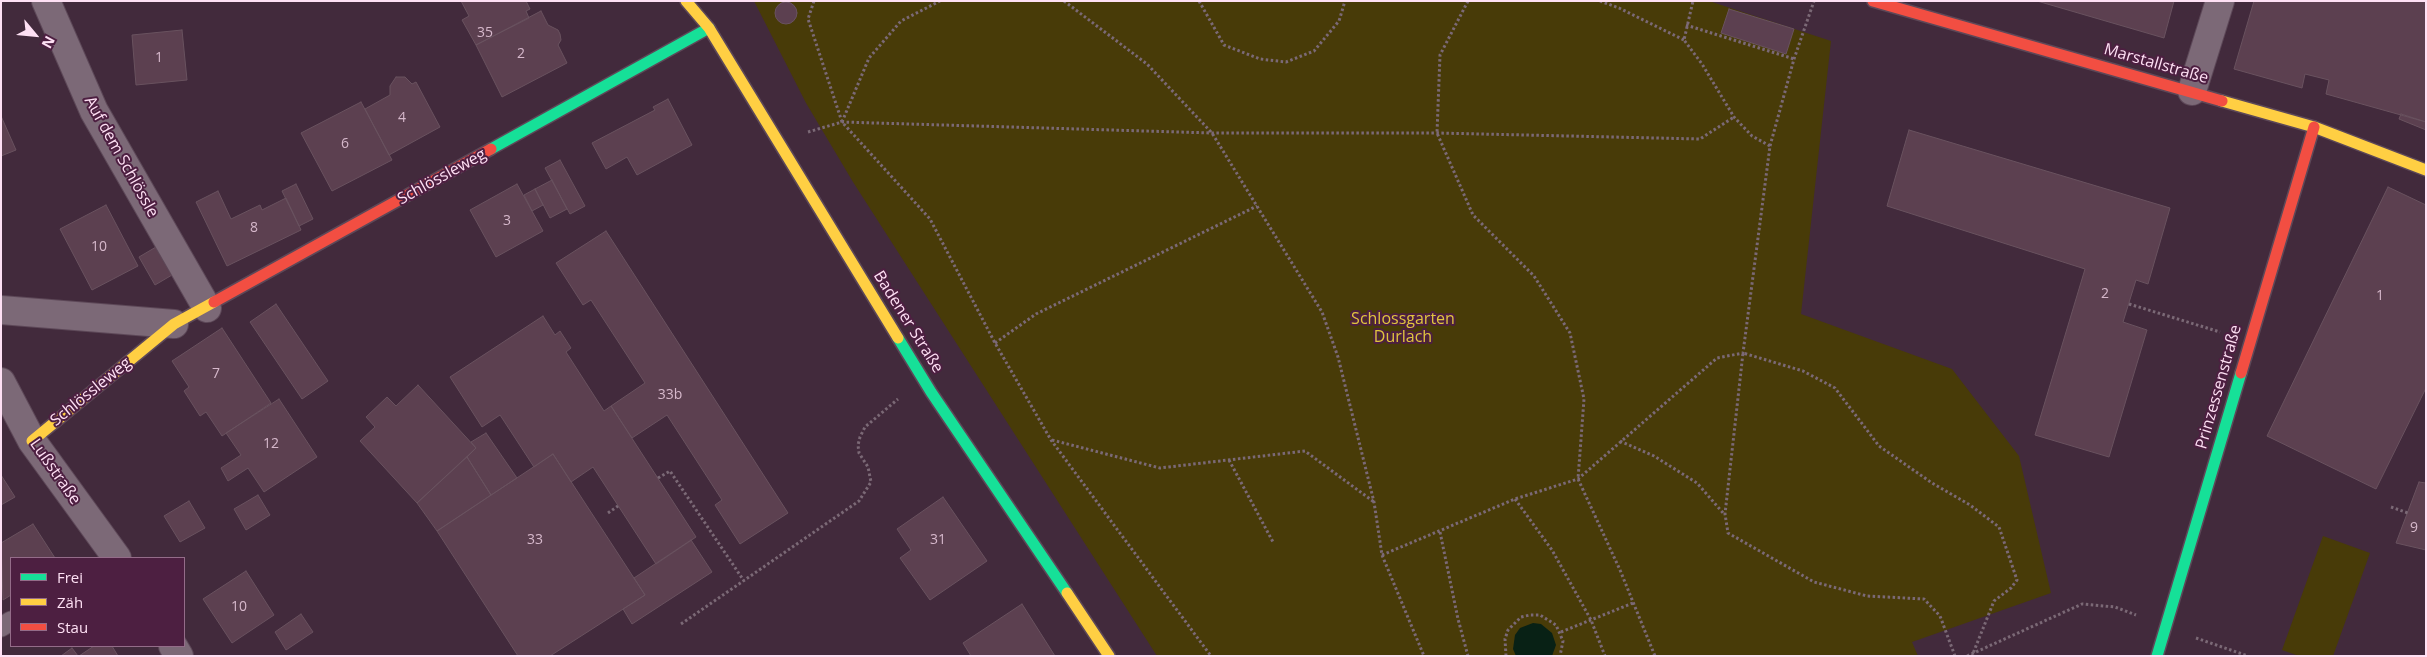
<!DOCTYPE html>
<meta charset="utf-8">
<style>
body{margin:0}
#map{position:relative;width:2427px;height:657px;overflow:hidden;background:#422a3c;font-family:"Open Sans",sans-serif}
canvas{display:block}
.frame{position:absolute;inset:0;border:2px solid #fee0f4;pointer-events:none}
.legend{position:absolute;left:10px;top:557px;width:175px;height:90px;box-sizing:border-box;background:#4d1f41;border:1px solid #946c89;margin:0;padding:6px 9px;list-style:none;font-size:15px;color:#fee0f4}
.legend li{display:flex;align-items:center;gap:10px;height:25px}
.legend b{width:25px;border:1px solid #946c89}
.north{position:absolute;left:10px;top:10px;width:50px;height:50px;-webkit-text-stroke:4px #4d1f41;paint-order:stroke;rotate:118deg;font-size:14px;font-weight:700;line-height:20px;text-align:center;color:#fee0f4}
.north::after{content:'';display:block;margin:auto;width:18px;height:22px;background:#fee0f4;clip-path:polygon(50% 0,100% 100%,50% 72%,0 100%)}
</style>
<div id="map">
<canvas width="2427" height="657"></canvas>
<div class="frame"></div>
<ul class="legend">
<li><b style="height:6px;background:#16e098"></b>Frei</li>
<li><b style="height:6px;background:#ffcf43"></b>Zäh</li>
<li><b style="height:6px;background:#f24e42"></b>Stau</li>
</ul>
<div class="north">N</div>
</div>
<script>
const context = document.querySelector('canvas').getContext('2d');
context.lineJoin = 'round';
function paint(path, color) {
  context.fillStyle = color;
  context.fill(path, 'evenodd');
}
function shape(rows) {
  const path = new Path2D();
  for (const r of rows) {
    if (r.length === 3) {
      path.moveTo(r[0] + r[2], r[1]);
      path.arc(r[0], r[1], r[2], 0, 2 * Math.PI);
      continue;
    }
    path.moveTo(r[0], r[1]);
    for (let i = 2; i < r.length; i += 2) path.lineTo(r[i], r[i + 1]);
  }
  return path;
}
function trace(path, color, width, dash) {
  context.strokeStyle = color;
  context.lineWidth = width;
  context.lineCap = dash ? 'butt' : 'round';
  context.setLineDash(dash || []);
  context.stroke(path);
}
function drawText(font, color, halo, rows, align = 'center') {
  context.font = font + ' "Open Sans",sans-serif';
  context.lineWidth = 4;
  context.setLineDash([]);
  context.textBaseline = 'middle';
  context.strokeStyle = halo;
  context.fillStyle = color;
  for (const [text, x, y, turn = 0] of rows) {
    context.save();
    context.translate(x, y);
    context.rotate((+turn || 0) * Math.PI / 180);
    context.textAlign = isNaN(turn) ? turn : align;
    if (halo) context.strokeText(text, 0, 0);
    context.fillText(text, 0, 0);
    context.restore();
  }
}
paint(shape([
 [754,1,1709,1,1831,41,1801,314,1952,369,2019,456,2051,593,1912,642,1918,656,1157,656,853,182,806,103],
 [2323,536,2370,553,2333,656,2299,656,2282,650]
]), '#483b08');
paint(shape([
 [1533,623,1541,624,1552,633,1556,645,1552,656,1516,656,1513,649,1515,635,1520,628]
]), '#082115');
const building = shape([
 [461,1,526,1,530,9,526,11,529,18,476,45,462,20,469,16,461,1],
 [2037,1,2174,1,2164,38,2037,1],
 [2254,1,2426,1,2426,122,2326,94,2329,80,2305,74,2302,88,2234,69,2254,1],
 [786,13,11],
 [1729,9,1794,29,1786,54,1721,33,1729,9],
 [541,11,548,25,558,30,560,34,561,40,558,45,567,63,502,97,476,45,541,11],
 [182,30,187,80,136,85,132,35,182,30],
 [396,77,405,77,412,84,416,82,440,127,389,155,365,109,390,95,390,86,396,77],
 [668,99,692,145,637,175,627,157,606,169,592,143,655,110,653,107,668,99],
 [361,102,392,160,332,191,301,133,361,102],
 [2401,114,2426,122,2426,130,2399,119,2401,114],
 [1,116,16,150,1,156,1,116],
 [1909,130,2170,208,2148,284,2136,280,2123,322,2147,330,2109,457,2035,435,2085,269,1887,206,1909,130],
 [560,160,585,206,570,214,545,168,560,160],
 [552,180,567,209,550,218,535,189,552,180],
 [296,184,313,219,299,226,282,191,296,184],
 [517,184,543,231,496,257,470,210,517,184],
 [2388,187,2426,205,2426,388,2376,489,2267,436,2388,187],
 [535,189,543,205,532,211,524,195,535,189],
 [218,191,231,219,260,205,262,210,286,198,301,230,227,266,196,202,218,191],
 [106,205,138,266,92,290,60,229,106,205],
 [606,231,788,513,740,544,715,505,722,500,667,415,632,438,611,406,645,383,591,300,583,305,556,263,606,231],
 [156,247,172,275,155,285,139,257,156,247],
 [276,304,328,381,302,399,250,322,276,304],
 [543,316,555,335,560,331,571,348,566,352,604,411,611,406,696,537,656,564,593,467,571,482,553,454,534,467,500,415,482,427,450,377,543,316],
 [222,328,271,403,222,436,206,412,200,416,184,391,189,387,172,361,222,328],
 [418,385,476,448,417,503,360,441,375,427,366,417,387,397,396,406,418,385],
 [279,399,317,457,264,492,248,468,228,481,221,468,241,455,226,433,279,399],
 [486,433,517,478,491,495,467,457,476,448,471,442,486,433],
 [553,454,645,595,550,656,518,656,437,531,553,454],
 [467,457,491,495,437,531,417,503,467,457],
 [1,475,15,497,1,505,1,475],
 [2419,482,2426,483,2426,550,2396,543,2419,482],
 [258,495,270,515,246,530,234,509,258,495],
 [943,497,987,561,930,600,900,558,911,550,897,529,943,497],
 [189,501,205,528,180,542,164,516,189,501],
 [33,524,55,558,11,558,11,595,3,600,1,543,33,524],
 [691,540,712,572,632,624,623,609,645,595,634,578,691,540],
 [246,571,274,615,232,643,203,599,246,571],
 [1022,604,1055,656,971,656,963,643,1022,604],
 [301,614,313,632,286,650,275,632,301,614],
 [94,646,112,646,118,656,79,656,94,646],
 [72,648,78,656,61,656,72,648]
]);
paint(building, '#5c4050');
trace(building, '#69525f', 1);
const lane = shape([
 [1,627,11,621]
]);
const street = shape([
 [46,1,94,111,207,308],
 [2192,91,2220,1],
 [1,310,174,324],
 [1,382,32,441,117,558],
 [173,646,179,656]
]);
const fast = shape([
 [491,149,709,28],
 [898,338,931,392,1067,593],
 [2157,656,2241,373]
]);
const slow = shape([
 [686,1,709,28,898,338],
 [2222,101,2314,127,2426,170],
 [32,441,174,324,214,302],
 [1067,593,1109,656]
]);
const jam = shape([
 [1873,1,2222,101],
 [214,302,491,149],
 [2241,373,2314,127]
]);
trace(lane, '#5d4858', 21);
trace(street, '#5d4858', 30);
trace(fast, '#5d4858', 14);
trace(slow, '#5d4858', 14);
trace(jam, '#5d4858', 14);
trace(shape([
 [814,1,808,19,842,122,930,219,995,343,1051,440,1211,656],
 [1064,1,1147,64,1212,133,1322,312,1338,357,1374,502,1382,555,1424,656],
 [1199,1,1224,45,1260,59,1286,62,1314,51,1339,21,1345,1],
 [1468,1,1440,55,1437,133,1473,215,1534,276,1570,333,1584,399,1578,479,1620,570,1655,656],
 [1600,1,1619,8,1684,40],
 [1686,25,1794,59],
 [842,122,869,58,901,21,940,1],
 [808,132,842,122,1212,133,1437,133,1700,139,1734,117],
 [1770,146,1794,59,1814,1],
 [2129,304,2220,332],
 [995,343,1036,314,1257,206],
 [1052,440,1160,468,1305,451,1374,502],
 [1620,441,1654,456,1697,483,1724,514],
 [1229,460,1273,542],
 [658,478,670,471,744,581],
 [1515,499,1552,550,1591,620,1605,656],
 [2391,507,2408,513],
 [608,513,618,506],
 [1440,532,1458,619,1468,656],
 [1382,555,1515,499,1578,479,1717,358,1743,353,1770,146,1752,136,1734,117,1702,64,1684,40,1693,1],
 [681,624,859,501,871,482,868,467,859,453,858,445,860,437,865,427,898,399],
 [1561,632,1633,603],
 [2196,638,2248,656],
 [1506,656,1505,639,1508,630,1521,617,1530,615,1540,615,1556,625,1563,641,1560,656],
 [1955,656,1940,616,1924,599,1867,596,1814,582,1728,533,1725,514,1743,353,1803,371,1835,388,1879,446,1932,483,1970,505,1999,527,2017,580,2011,588,1994,601,1972,656],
 [1967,656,2082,604,2115,607,2136,615]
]), '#7b6976', 3, [2.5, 2.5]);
trace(lane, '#7c6977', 19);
trace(street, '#7c6977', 28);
trace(fast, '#16e098', 11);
trace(slow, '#ffcf43', 11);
trace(jam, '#f24e42', 11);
drawText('14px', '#d6b8cb', null, [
 ["35",485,33],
 ["2",521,54],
 ["1",159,58],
 ["4",402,118],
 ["6",345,144],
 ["3",507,221],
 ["8",254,228],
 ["10",99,247],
 ["2",2105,294],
 ["1",2380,296],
 ["7",216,374],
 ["33b",670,395],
 ["12",271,444],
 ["9",2414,528],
 ["33",535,540],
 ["31",938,540],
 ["10",239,607]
]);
drawText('16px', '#fee0f4', '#4d1f41', [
 ["Marstallstraße",2156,64,16],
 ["Auf dem Schlössle",121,157,61],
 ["Schlössleweg",442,177,-29],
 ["Badener Straße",908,322,58],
 ["Prinzessenstraße",2219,387,-74],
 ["Schlössleweg",91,392,-39],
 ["Lußstraße",55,472,55]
]);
drawText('16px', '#e0c53e', '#4d1f41', [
 ["Schlossgarten",1403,319],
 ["Durlach",1403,337]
]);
</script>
